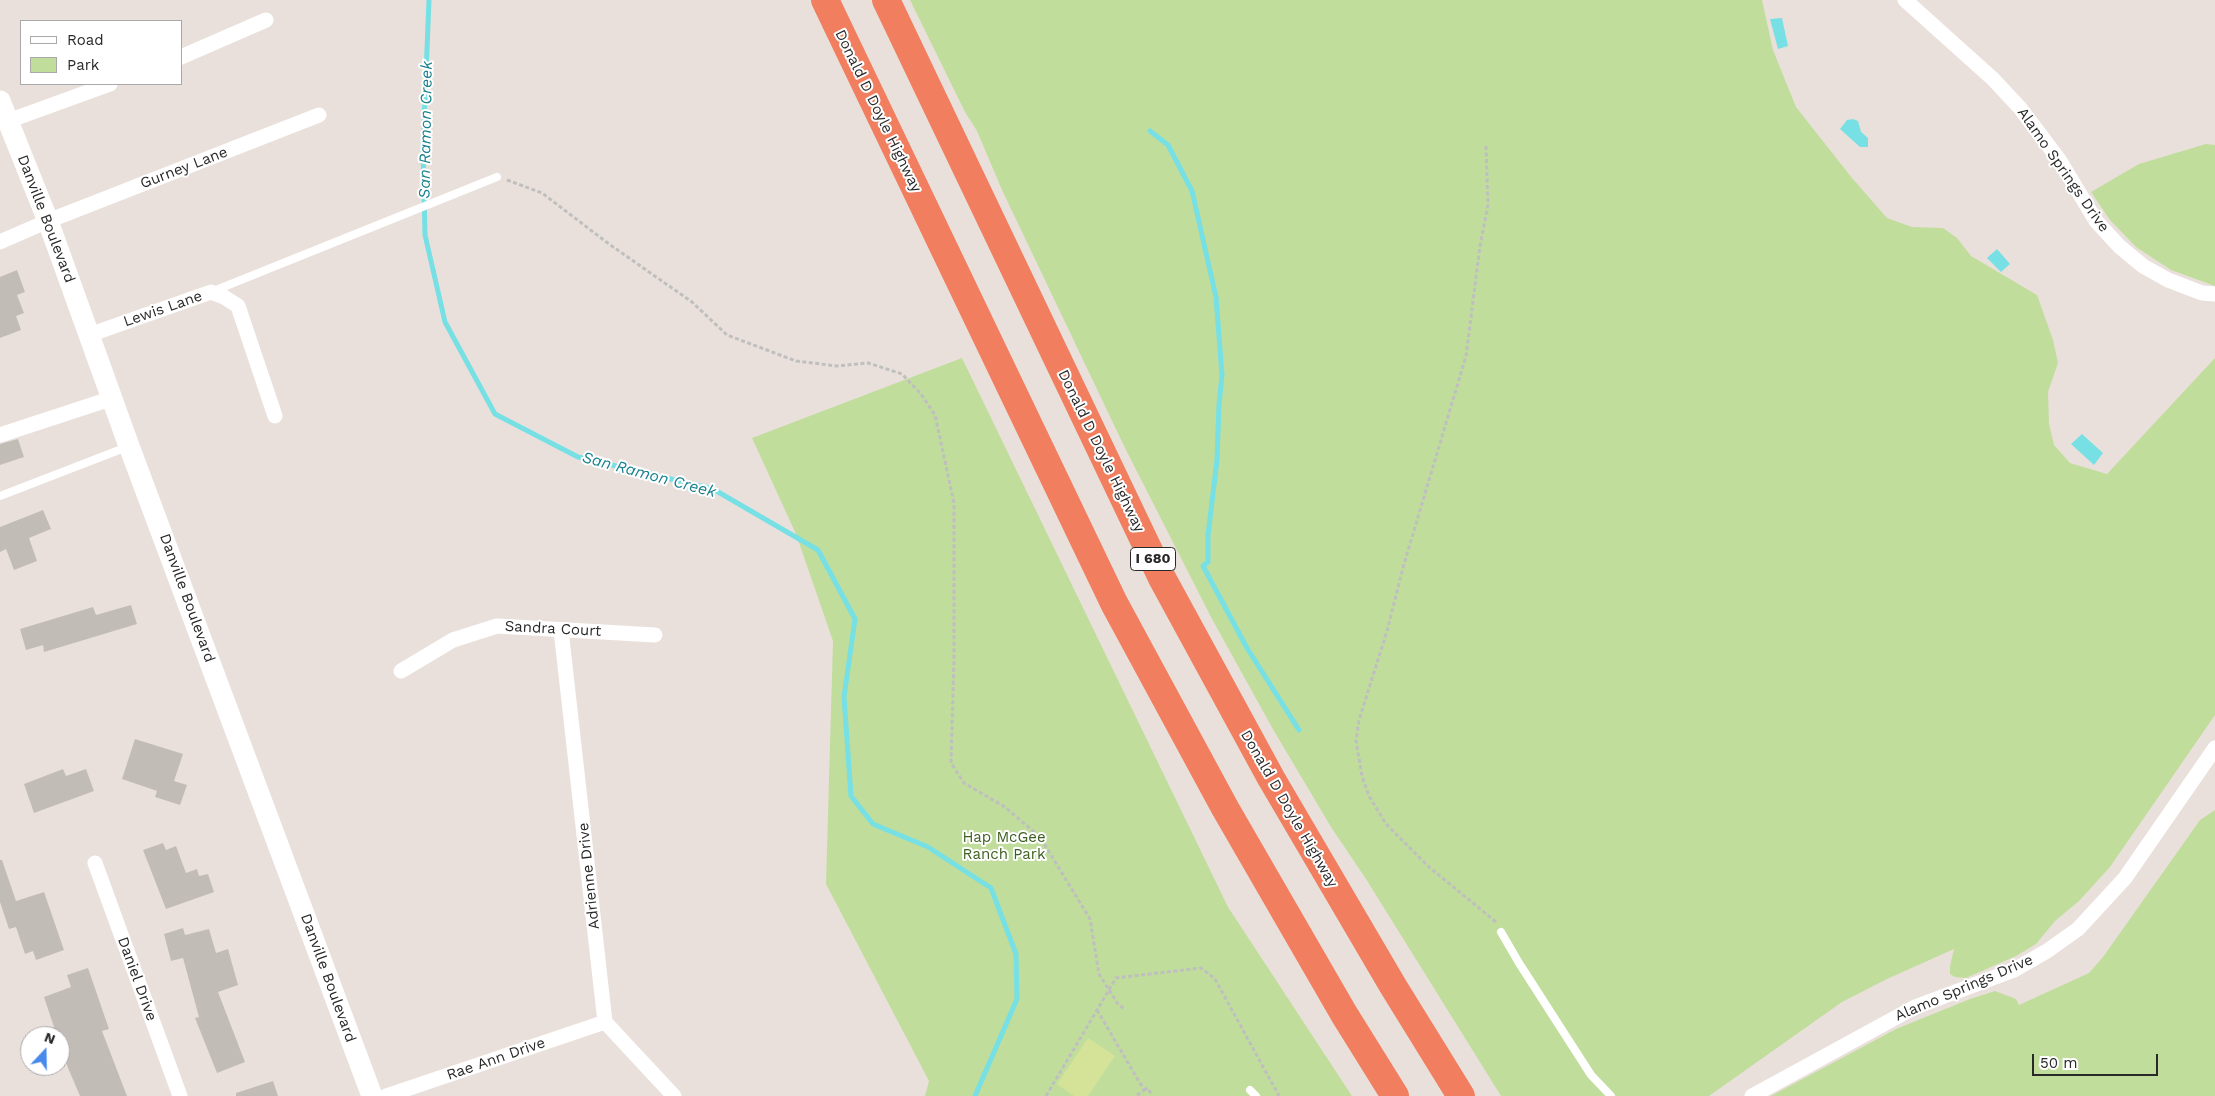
<!DOCTYPE html>
<style>
body{margin:0}
#map{position:relative;width:2215px;height:1096px;overflow:hidden;background:#eae0db;font-family:"Work Sans",sans-serif}
canvas{display:block}
.legend{position:absolute;left:20px;top:20px;width:162px;height:65px;box-sizing:border-box;background:#fff;border:1px solid #a9a9a9;margin:0;padding:6px 9px;list-style:none;font-size:15px;color:#292929}
.legend li{display:flex;align-items:center;gap:10px;height:25px}
.legend b{width:25px;border:1px solid #a9a9a9}
.north{position:absolute;left:20px;top:1026px;width:50px;height:50px;box-sizing:border-box;background:#fff;border:1px solid #a9a9a9;border-radius:50%;rotate:21deg;font-size:14px;font-weight:700;line-height:20px;text-align:center;color:#292929}
.north::after{content:'';display:block;margin:auto;width:18px;height:22px;background:#478aeb;clip-path:polygon(50% 0,100% 100%,50% 72%,0 100%)}
.scale{position:absolute;left:2032px;top:1054px;width:126px;height:22px;box-sizing:border-box;border:2px solid #292929;border-top:0;padding-left:6px;font-size:15px;line-height:18px;white-space:nowrap;color:#292929;-webkit-text-stroke:4px #fff;paint-order:stroke}
</style>
<div id="map">
<canvas width="2215" height="1096"></canvas>
<ul class="legend">
<li><b style="height:6px;background:#fff"></b>Road</li>
<li><b style="height:14px;background:#c0dd9c"></b>Park</li>
</ul>
<div class="north">N</div>
<div class="scale">50 m</div>
</div>
<script>
const context = document.querySelector('canvas').getContext('2d');
context.lineJoin = 'round';
function paint(path, color) {
  context.fillStyle = color;
  context.fill(path, 'evenodd');
}
function shape(rows) {
  const path = new Path2D();
  for (const r of rows) {
    path.moveTo(r[0], r[1]);
    for (let i = 2; i < r.length; i += 2) path.lineTo(r[i], r[i + 1]);
  }
  return path;
}
function trace(path, color, width, dash) {
  context.strokeStyle = color;
  context.lineWidth = width;
  context.lineCap = dash ? 'butt' : 'round';
  context.setLineDash(dash || []);
  context.stroke(path);
}
function drawText(font, color, halo, rows, align = 'center') {
  context.font = font + ' "Work Sans",sans-serif';
  context.lineWidth = 4;
  context.setLineDash([]);
  context.textBaseline = 'middle';
  context.strokeStyle = halo;
  context.fillStyle = color;
  for (const [text, x, y, turn = 0] of rows) {
    context.save();
    context.translate(x, y);
    context.rotate((+turn || 0) * Math.PI / 180);
    context.textAlign = isNaN(turn) ? turn : align;
    if (halo) context.strokeText(text, 0, 0);
    context.fillText(text, 0, 0);
    context.restore();
  }
}
paint(shape([
 [910,0,1762,0,1773,50,1796,107,1852,178,1887,218,1912,227,1943,228,1957,238,1971,256,2037,295,2053,340,2058,363,2048,392,2049,424,2054,445,2070,463,2107,474,2215,358,2215,715,2110,867,2079,901,2055,921,2036,944,2016,956,1966,978,1955,977,1950,974,1950,966,1954,949,1887,979,1842,1002,1709,1096,1501,1096,1366,879,1331,827,1274,731,1212,619,1125,448,1002,190,977,131,965,112],
 [2206,144,2215,145,2215,286,2171,270,2136,247,2110,220,2091,192,2139,164],
 [962,358,1228,907,1352,1096,925,1096,929,1081,826,884,833,641,796,534,752,438],
 [2215,810,2215,1096,1771,1096,1896,1029,1970,999,1995,991,2016,999,2019,1005,2089,973,2103,957,2200,820]
]), '#c0dd9c');
paint(shape([
 [1088,1038,1115,1056,1088,1096,1074,1096,1057,1084]
]), '#d4e398');
paint(shape([
 [1782,18,1788,46,1778,49,1770,19],
 [1853,119,1858,121,1861,132,1868,138,1868,147,1860,147,1840,129,1847,120],
 [1997,249,2010,264,2001,272,1987,258],
 [2082,434,2103,453,2094,465,2071,444]
]), '#76e0e4');
trace(shape([
 [429,0,423,148,425,235,445,322,495,414,578,457,713,489,818,550,855,619,844,697,851,796,873,824,928,847,991,888,1016,954,1017,999,975,1096],
 [1150,131,1168,145,1192,191,1216,297,1222,375,1219,405,1217,460,1208,535,1208,562,1203,566,1247,648,1299,730]
]), '#76e0e4', 5);
paint(shape([
 [17,270,25,292,17,295,24,313,16,316,21,330,0,338,0,277],
 [18,439,24,457,0,465,0,444],
 [43,510,51,529,29,538,37,561,14,570,6,549,0,552,0,527],
 [131,605,137,624,44,652,43,645,26,650,20,629,93,607,96,615],
 [135,739,183,754,174,781,187,785,180,805,155,797,157,791,122,779],
 [63,769,66,776,86,769,94,791,34,813,24,784],
 [163,843,166,850,176,846,186,873,197,869,199,876,208,874,214,892,166,909,143,850],
 [0,860,2,860,16,901,44,892,64,950,36,960,33,951,25,954,16,927,9,929,0,902],
 [183,928,185,935,209,929,216,953,228,949,238,985,218,992,245,1062,217,1073,195,1018,199,1017,183,958,171,961,164,934],
 [88,968,109,1029,102,1031,127,1096,80,1096,68,1068,60,1043,60,1036,57,1036,44,997,71,987,67,975],
 [273,1081,278,1096,236,1096,236,1093]
]), '#c2bcb7');
trace(shape([
 [1486,146,1488,205,1480,246,1466,356,1404,564,1387,631,1359,720,1356,741,1362,776,1369,796,1386,824,1429,867,1496,922],
 [507,180,542,193,609,244,692,302,727,335,796,361,837,366,868,363,902,374,921,394,935,415,954,503,954,658,951,763,964,783,1005,807,1040,837,1090,919,1099,974,1118,1004,1124,1009],
 [1097,1010,1144,1090,1136,1096],
 [1144,1090,1148,1088,1152,1096],
 [1046,1096,1116,978,1201,968,1215,979,1279,1096]
]), '#bfbfbf', 3, [4, 2.5]);
trace(shape([
 [211,292,497,177],
 [0,496,127,447],
 [1501,932,1519,963,1591,1075,1611,1096],
 [1250,1090,1256,1096]
]), '#fff', 8);
trace(shape([
 [1905,0,1993,79,2020,108,2060,161,2096,221,2119,246,2143,266,2168,280,2202,293,2215,294],
 [181,57,266,20],
 [8,121,110,84],
 [0,242,48,221,319,115],
 [89,335,211,292,224,297,238,306,275,416],
 [0,435,113,398],
 [561,630,605,1022,674,1096],
 [401,671,453,640,497,626,655,635],
 [95,863,180,1096],
 [386,1096,605,1022],
 [1752,1096,1915,1007,2014,970,2047,951,2078,929,2125,878,2215,748]
]), '#fff', 15);
trace(shape([
 [0,101,48,221,129,446,372,1096]
]), '#fff', 21);
trace(shape([
 [825,0,1114,603,1225,808,1344,1014,1395,1096],
 [886,0,1162,578,1271,778,1393,986,1461,1096]
]), '#f17e5f', 28);
for (const [x, y, w] of [
 [1153,559,45]
]) {
  const box = new Path2D();
  box.roundRect(x - w / 2, y - 11.5, w, 23, 4);
  context.fillStyle = '#fff';
  context.fill(box);
  trace(box, '#292929', 1);
}
drawText('bold 14px', '#292929', null, [
 ["I 680",1153,559]
]);
drawText('15px', '#292929', '#fff', [
 ["Donald D Doyle Highway",878,111,64],
 ["Gurney Lane",184,168,-21],
 ["Alamo Springs Drive",2063,170,55],
 ["Danville Boulevard",46,219,69],
 ["Lewis Lane",163,309,-19],
 ["Donald D Doyle Highway",1101,451,64],
 ["Danville Boulevard",187,598,70],
 ["Sandra Court",553,629,3],
 ["Donald D Doyle Highway",1289,809,60],
 ["Adrienne Drive",589,876,-96],
 ["Danville Boulevard",328,978,70],
 ["Daniel Drive",137,979,70],
 ["Alamo Springs Drive",1964,988,-23],
 ["Rae Ann Drive",496,1059,-19]
]);
drawText('15px', '#3b5f1f', '#fff', [
 ["Hap McGee",1004,838],
 ["Ranch Park",1004,855]
]);
drawText('italic 16px', '#18808e', '#fff', [
 ["San Ramon Creek",426,130,-89],
 ["San Ramon Creek",649,475,15]
]);
</script>
